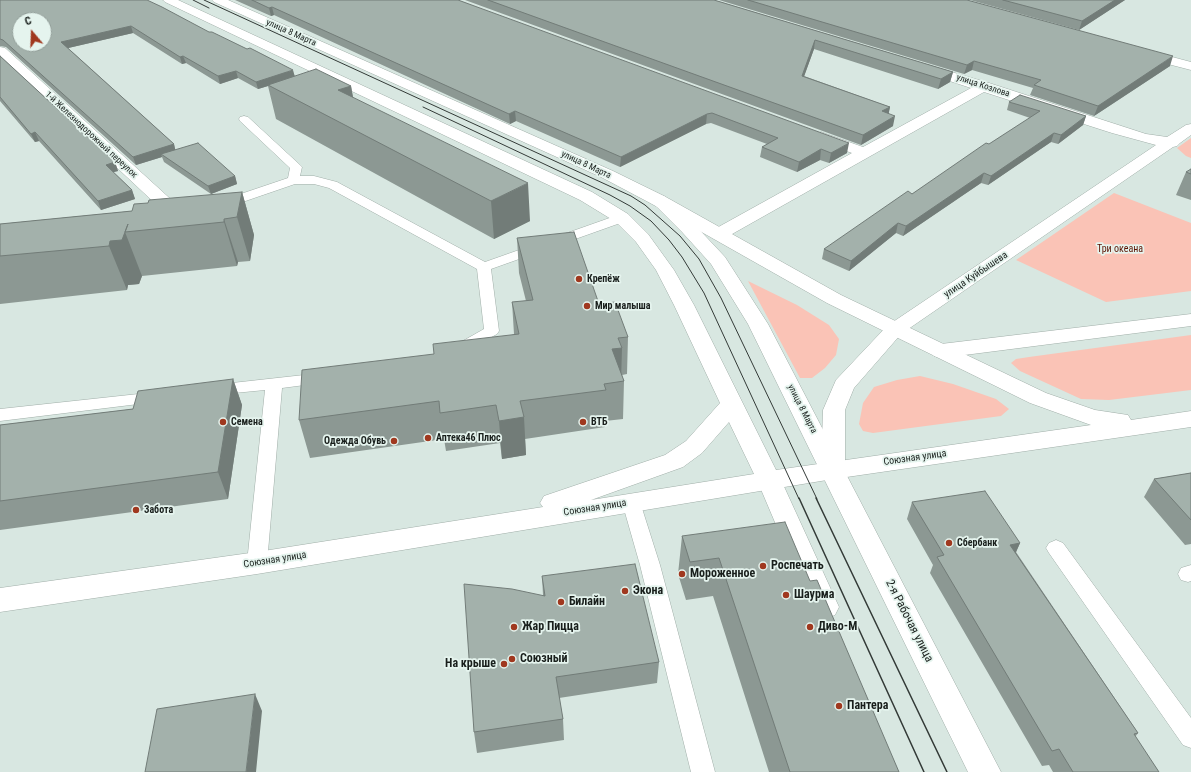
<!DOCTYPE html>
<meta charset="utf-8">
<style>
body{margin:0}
#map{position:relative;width:1191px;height:772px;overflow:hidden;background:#d8e7e1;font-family:"Roboto Condensed",sans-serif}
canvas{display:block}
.north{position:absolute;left:12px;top:12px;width:40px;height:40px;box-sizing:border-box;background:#e5f4ee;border:1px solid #939f9a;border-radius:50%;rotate:341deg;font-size:11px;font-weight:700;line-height:16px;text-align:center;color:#191f1c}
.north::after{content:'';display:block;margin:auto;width:14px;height:18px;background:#a0381f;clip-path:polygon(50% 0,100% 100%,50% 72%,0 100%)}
</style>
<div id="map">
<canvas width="1191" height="772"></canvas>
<div class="north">С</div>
</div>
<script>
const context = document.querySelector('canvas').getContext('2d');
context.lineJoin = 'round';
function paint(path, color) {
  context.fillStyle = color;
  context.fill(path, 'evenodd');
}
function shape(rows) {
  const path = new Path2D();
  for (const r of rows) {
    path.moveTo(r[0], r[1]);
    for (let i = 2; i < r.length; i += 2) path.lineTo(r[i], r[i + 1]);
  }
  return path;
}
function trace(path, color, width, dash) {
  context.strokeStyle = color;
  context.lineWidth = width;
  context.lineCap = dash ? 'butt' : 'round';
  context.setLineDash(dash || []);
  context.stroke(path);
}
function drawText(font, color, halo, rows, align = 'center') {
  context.font = font + ' "Roboto Condensed",sans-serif';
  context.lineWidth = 3.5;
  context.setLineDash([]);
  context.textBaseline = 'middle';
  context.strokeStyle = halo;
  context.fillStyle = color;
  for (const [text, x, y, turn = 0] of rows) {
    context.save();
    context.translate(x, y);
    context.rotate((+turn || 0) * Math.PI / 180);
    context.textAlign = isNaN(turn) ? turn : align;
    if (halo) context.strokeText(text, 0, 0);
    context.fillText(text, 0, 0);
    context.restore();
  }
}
paint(shape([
 [1191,138,1191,158,1186,156,1177,148],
 [1114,193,1191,223,1191,291,1106,302,1016,260],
 [748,281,797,305,829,325,839,339,836,355,825,368,812,378,800,378],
 [1191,335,1191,390,1109,400,1081,399,1020,371,1011,363,1016,359,1029,357],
 [920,376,953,384,996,399,1009,409,1001,416,873,433,863,431,859,424,863,403,874,387,897,380]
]), '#fac3b6');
const lane = shape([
 [244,116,248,117,300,165,302,167,300,176,314,176,337,182,485,262,618,215,626,215,628,218,626,221,491,269,499,331,497,334,464,352,459,354,454,352,451,349,454,346,484,329,477,269,329,188,314,184,295,184,228,207,220,207,218,204,220,201,288,178,290,168,240,121,239,119,240,117,244,116],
 [322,373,328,374,330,378,328,382,282,388,267,563,264,569,257,571,250,569,247,563,265,390,214,395,208,394,206,390,208,386,214,385,322,373],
 [157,392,163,393,165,397,163,401,0,421,0,409,157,392],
 [631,495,637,497,640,502,660,565,715,772,691,772,640,565,622,502,625,497,631,495],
 [1056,540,1063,543,1191,718,1191,748,1183,745,1049,553,1046,548,1049,543,1056,540],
 [1191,565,1191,581,1188,582,1181,580,1178,574,1181,568,1191,565]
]);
const street = shape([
 [0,47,5,48,188,215,191,219,188,223,182,224,176,223,0,58,0,47],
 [1142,49,1191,62,1191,70,1137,56,1136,53,1137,50,1142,49],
 [924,64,989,83,1146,134,1167,137,1186,125,1191,124,1191,135,1180,143,1177,146,1173,147,901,334,854,388,845,410,845,470,842,476,833,479,824,476,821,470,823,410,836,380,887,326,1156,145,1112,133,984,92,725,238,719,239,713,238,710,234,713,230,852,153,816,140,813,137,816,134,821,132,826,134,863,147,971,88,919,71,917,68,919,65,924,64],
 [1191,314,1191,326,941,358,934,356,930,351,934,346,941,344,1191,314]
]);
const secondary = shape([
 [658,195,664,196,694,224,725,257,768,324,1001,772,968,772,748,324,711,264,682,232,650,200,652,196,658,195],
 [769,471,778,474,781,480,839,607,835,615,825,619,815,615,811,607,757,480,760,474,769,471]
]);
const primary = shape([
 [163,0,178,0,592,192,628,214,648,234,674,270,694,305,776,470,1091,425,1030,403,827,303,652,204,601,177,214,2,212,0,228,0,613,171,664,196,841,295,1046,393,1095,410,1128,415,1131,420,1191,411,1191,427,833,479,257,574,0,612,0,588,257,552,543,507,540,503,544,496,665,455,686,441,720,403,674,305,656,270,636,242,616,222,580,200,165,2,163,0],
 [729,422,754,474,591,500,683,467,702,453,729,422]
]);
trace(lane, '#a0aea8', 1);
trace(street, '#a0aea8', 1);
trace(secondary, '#a0aea8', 1);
trace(primary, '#a0aea8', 1);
paint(lane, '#fff');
paint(street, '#fff');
paint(secondary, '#fff');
paint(primary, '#fff');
trace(shape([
 [193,0,209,8],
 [204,0,631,196,645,205,680,236,699,259,721,298,817,499],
 [423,107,610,195,630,206,651,221,669,240,682,257,704,293,799,499]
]), '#333a37', 1);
trace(shape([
 [799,498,924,772],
 [816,498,947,772]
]), '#333a37', 1.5);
paint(shape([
 [0,0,209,32,295,76,351,86,353,98,530,221,494,239,276,119,268,86,258,89,238,78,220,84,186,63,182,64,133,33,68,48,174,144,175,150,235,176,237,184,211,194,164,162,162,157,136,165,6,47,0,46],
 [235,0,458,0,847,153,829,163,820,160,797,172,760,157,762,147,767,144,711,123,706,124,620,167,516,121,510,124,274,15,271,16],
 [465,0,714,0,953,72,950,82,938,89,814,49,804,76,890,107,888,114,893,126,861,145],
 [719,0,967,0,1170,66,1094,116,1030,95,1033,88,972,70,964,74],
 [970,0,1125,0,1079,30],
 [0,56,115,162,118,171,113,172,132,190,135,199,101,210,39,141,35,142,0,101],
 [1009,102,1086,116,1083,125,1058,144,1051,142,988,185,981,183,903,236,896,233,849,271,822,259,824,249,912,194,1030,118,1007,110],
 [1191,169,1191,200,1176,195,1186,172],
 [242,192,254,235,250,261,238,262,237,266,142,276,139,284,128,285,127,290,0,304,0,224,132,211],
 [517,238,599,304,628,337,627,374,622,375,624,381,623,419,605,421,605,427,525,439,526,455,502,459,500,443,446,451,444,439,310,458,299,420,514,334,512,302,526,301,519,273],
 [233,379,242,405,228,499,0,530,0,425,133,409],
 [1191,473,1191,544,1185,545,1144,497,1154,479],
 [912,502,1020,543,1016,552,1138,733,1135,737,1159,772,1053,772,1049,765,1042,766,930,573,933,565,907,519],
 [682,536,810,581,899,772,769,772,713,596,686,600,678,574],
 [542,576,659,662,657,683,559,698,563,719,564,740,477,753,474,732,543,595]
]), '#8c9893');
paint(shape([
 [1115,0,1125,0,1079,30,1082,21],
 [272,7,274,15,271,16,269,8],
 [131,26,133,33,64,49,61,42],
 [815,40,814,49,801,85,802,76],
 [183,56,186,63,182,64,180,57],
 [1173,56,1170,66,1094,116,1098,106],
 [974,61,972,70,964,74,967,65],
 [293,70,295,77,268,85,268,86,258,89,256,82],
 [236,71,238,78,220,84,218,76],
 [953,72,950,82,938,89,941,79],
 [351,86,357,120,338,90],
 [890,107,888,117,882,111],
 [515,111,516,121,510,124,509,114],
 [707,114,706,124,620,167,621,157],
 [895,116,893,126,861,145,863,135],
 [1086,116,1083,125,1058,144,1061,135],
 [35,132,39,141,35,142,31,134],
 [1054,133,1051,142,988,185,991,176],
 [849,143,847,153,829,163,831,153],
 [174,144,176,153,161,154,162,157,136,165,133,157],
 [821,149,820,160,797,172,799,162],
 [115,162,118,171,110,173,106,165],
 [984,173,981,183,903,236,906,226],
 [235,176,237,184,211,194,208,186],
 [528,183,530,221,494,239,491,201],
 [132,190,135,199,101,210,98,201],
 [242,192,254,235,250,261,237,217],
 [224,219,238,262,237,266,224,222],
 [898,223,896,233,849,271,851,261],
 [125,232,142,276,139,284,128,285,127,290,109,246,110,241],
 [622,348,621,382,612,349],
 [233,379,242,405,228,499,218,472],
 [524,417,526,455,502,459,499,421],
 [1020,543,1013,559,1010,545],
 [255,694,262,711,256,772,246,772]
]), '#727c78');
const building = shape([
 [0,0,147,0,162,7,209,32,212,32,247,49,250,48,293,70,256,82,236,71,218,76,183,56,180,57,131,26,61,42,174,144,133,157,3,40,0,39,0,0],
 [20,20,44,20,44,44,20,44,20,20],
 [252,0,458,0,849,143,831,153,821,149,799,162,762,147,778,138,712,113,707,114,621,157,515,111,509,114,272,7,269,8,252,0],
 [488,0,714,0,953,72,941,79,815,40,802,76,890,107,882,111,895,116,863,135,488,0],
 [748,0,967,0,1173,56,1098,106,1034,85,1041,80,974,61,967,65,748,0],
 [1003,0,1115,0,1082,21,1003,0],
 [0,56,115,162,106,165,132,190,98,201,35,132,31,134,0,97,0,56],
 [316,69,351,86,338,90,528,183,491,201,268,85,316,69],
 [1020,95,1086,116,1061,135,1054,133,991,176,984,173,906,226,898,223,851,261,824,249,908,191,912,194,986,143,989,144,1040,111,1009,102,1020,95],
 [198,143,235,176,208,186,161,154,198,143],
 [1191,169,1191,174,1186,172,1191,169],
 [242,192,237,217,224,219,224,222,125,232,128,224,122,240,110,241,109,246,0,256,0,224,132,211,134,204,148,203,149,200,242,192],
 [574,232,599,304,615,302,628,337,618,338,622,348,612,349,624,381,604,384,606,390,520,401,524,417,499,421,496,405,440,413,439,401,299,420,302,370,434,354,433,344,519,334,512,302,533,300,517,238,574,232],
 [233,379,218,472,0,501,0,425,133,409,138,391,233,379],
 [1191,473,1191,520,1154,479,1191,473],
 [985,491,1020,543,1010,545,1138,733,1134,734,1159,772,1073,772,1059,749,1052,751,937,557,944,555,912,502,985,491],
 [785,522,810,581,817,580,899,772,790,772,719,558,690,562,682,536,785,522],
 [635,564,659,662,556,677,563,719,474,732,464,584,512,589,545,596,542,576,635,564],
 [255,694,246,772,145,772,157,709,255,694]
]);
paint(building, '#a3b1ab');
trace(building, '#727c78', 1);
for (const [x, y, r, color] of [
 [579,279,4,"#a0381f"],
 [587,306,4,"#a0381f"],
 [223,422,4,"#a0381f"],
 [583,422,4,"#a0381f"],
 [428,438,4,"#a0381f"],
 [394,441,4,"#a0381f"],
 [136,510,4,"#a0381f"],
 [949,543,4,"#a0381f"],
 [763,566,4,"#a0381f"],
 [682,574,4,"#a0381f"],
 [625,591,4,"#a0381f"],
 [786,595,4,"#a0381f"],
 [561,602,4,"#a0381f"],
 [514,627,4,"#a0381f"],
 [810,627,4,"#a0381f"],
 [512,659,4,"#a0381f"],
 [504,664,4,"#a0381f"],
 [839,706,4,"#a0381f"]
]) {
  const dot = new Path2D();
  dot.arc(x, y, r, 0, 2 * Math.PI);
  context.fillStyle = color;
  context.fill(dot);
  trace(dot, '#e5f4ee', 1.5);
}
drawText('9px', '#191f1c', '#e5f4ee', [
 ["улица 8 Марта",291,33,24],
 ["улица Козлова",983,86,18],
 ["1-й Железнодорожный переулок",91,135,43],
 ["улица 8 Марта",586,165,25],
 ["улица 8 Марта",802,409,63]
]);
drawText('10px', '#5b1202', '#e5f4ee', [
 ["Три океана",1120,249]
]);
drawText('10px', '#191f1c', '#e5f4ee', [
 ["улица Куйбышева",976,275,-34],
 ["Союзная улица",915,458,-8],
 ["Союзная улица",595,508,-9],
 ["Союзная улица",275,560,-9]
]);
drawText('bold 10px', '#191f1c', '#e5f4ee', [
 ["Крепёж",587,279],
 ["Мир малыша",595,306],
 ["Семена",231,422],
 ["ВТБ",591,422],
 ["Аптека46 Плюс",436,438],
 ["Одежда Обувь",386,441,"right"],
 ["Забота",144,510],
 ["Сбербанк",957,543]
], 'left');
drawText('bold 12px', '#191f1c', '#e5f4ee', [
 ["Роспечать",771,566],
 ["Мороженное",690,574],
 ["Экона",633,591],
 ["Шаурма",794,595],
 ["Билайн",569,602],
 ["Жар Пицца",522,627],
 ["Диво-М",818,627],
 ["Союзный",520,659],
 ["На крыше",496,664,"right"],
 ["Пантера",847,706]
], 'left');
drawText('12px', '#191f1c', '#e5f4ee', [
 ["2-я Рабочая улица",909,621,63]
]);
</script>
